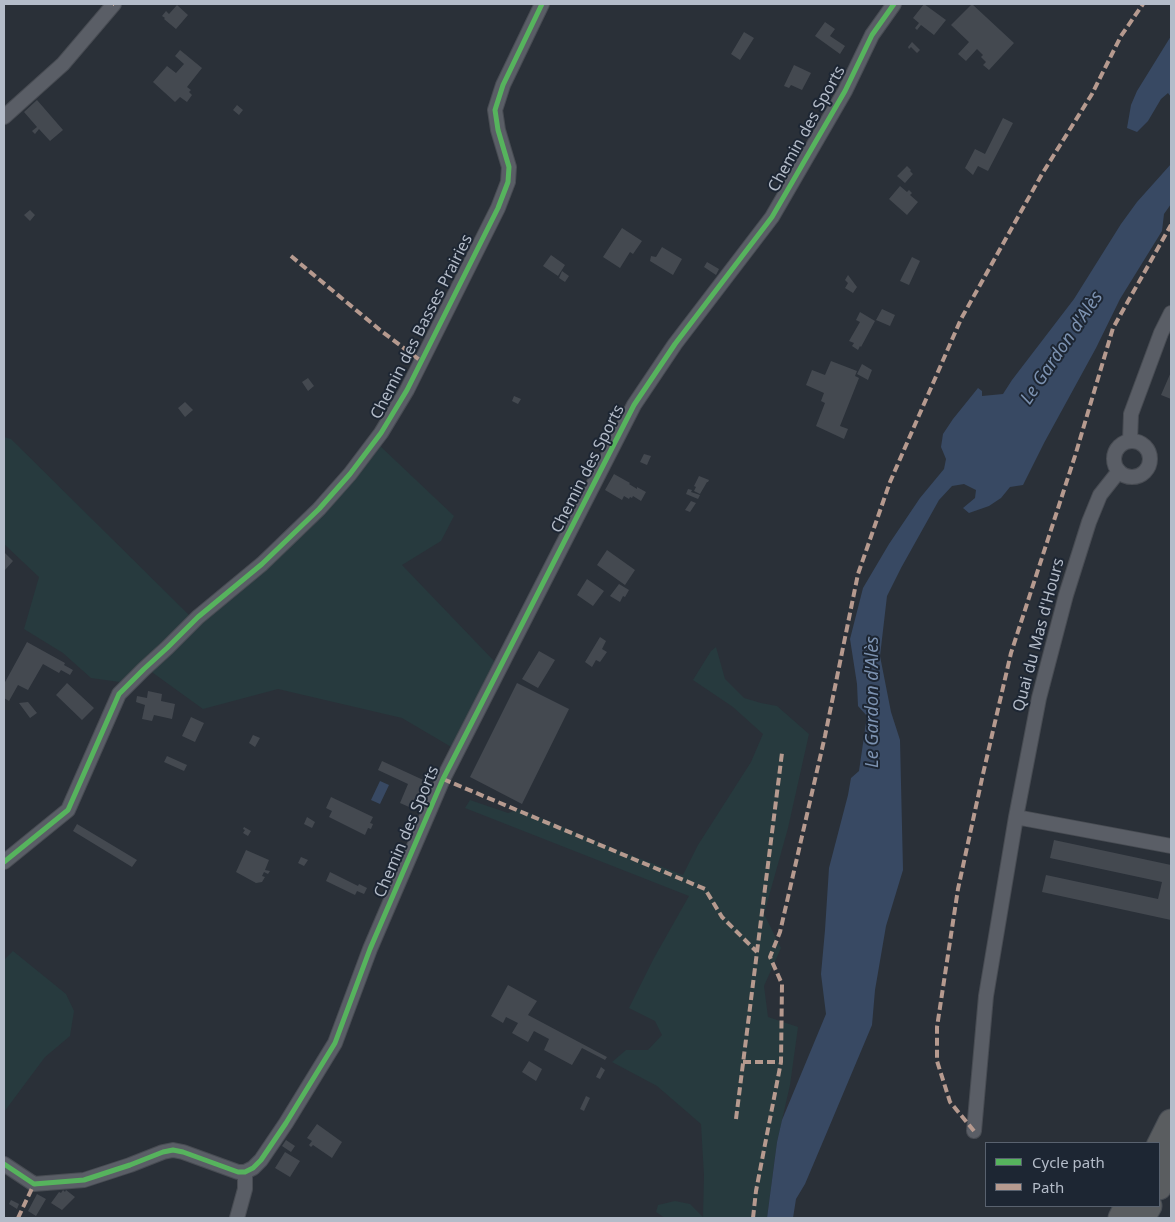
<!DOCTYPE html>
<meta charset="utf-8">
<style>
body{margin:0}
#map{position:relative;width:1175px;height:1222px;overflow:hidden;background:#2a3038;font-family:"Noto Sans",sans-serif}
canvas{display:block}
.frame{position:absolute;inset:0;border:5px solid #b4bcc9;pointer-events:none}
.legend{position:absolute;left:985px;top:1142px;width:175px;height:65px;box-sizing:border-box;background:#1d2633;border:1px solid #59626f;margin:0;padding:6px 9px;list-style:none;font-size:15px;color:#b4bcc9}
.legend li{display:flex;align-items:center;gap:10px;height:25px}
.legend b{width:25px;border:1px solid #59626f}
</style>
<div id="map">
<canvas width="1175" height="1222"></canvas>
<div class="frame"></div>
<ul class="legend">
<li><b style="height:6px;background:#56b35d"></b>Cycle path</li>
<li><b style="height:6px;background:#b69a8f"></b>Path</li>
</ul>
</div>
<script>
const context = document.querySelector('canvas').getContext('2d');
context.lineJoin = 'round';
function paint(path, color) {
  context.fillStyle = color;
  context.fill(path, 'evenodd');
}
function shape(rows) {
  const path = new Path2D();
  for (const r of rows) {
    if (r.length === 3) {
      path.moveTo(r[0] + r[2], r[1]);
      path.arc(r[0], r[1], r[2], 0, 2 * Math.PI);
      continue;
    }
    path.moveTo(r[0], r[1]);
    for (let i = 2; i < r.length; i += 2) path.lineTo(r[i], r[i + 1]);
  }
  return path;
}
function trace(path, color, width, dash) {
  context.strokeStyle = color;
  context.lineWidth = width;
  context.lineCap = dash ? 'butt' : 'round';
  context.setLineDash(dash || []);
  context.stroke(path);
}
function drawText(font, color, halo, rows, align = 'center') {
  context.font = font + ' "Noto Sans",sans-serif';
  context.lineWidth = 4;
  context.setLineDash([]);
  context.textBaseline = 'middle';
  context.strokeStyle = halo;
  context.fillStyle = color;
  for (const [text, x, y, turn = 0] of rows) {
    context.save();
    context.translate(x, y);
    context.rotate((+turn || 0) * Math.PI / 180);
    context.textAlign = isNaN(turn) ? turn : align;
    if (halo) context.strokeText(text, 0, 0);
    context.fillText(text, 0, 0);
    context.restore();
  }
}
paint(shape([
 [4,437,11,439,190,616,120,682,91,678,63,653,24,629,39,577,4,544],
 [379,445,454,516,441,541,402,565,495,662,453,748,402,718,278,689,203,709,149,670],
 [716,647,725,679,744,698,761,703,777,706,809,734,788,828,764,914,781,948,764,986,768,1017,798,1027,790,1085,777,1142,767,1218,665,1218,656,1212,658,1205,675,1201,690,1204,703,1217,704,1175,701,1124,657,1086,612,1062,626,1050,648,1050,662,1035,655,1021,629,1008,654,958,689,896,465,808,470,800,508,813,519,809,628,854,683,875,698,845,751,762,763,734,733,707,693,680,711,651],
 [13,951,66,994,74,1011,70,1036,45,1057,4,1112,4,960]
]), '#273a3e');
paint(shape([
 [1171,36,1171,97,1168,93,1161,99,1148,121,1137,132,1127,128,1131,105,1137,91],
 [1171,164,1171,204,1164,214,1162,231,1120,299,1096,348,1044,443,1023,485,1010,487,1001,498,989,506,969,513,963,508,975,498,976,490,964,484,952,486,939,500,901,568,887,596,880,656,891,712,900,740,903,870,886,926,875,990,872,1025,827,1132,805,1184,796,1199,793,1218,767,1218,777,1142,782,1120,826,1014,821,974,825,930,829,868,848,795,851,778,859,771,867,716,858,706,857,684,850,639,863,588,889,544,920,498,944,469,946,459,941,447,943,434,953,419,978,388,982,391,982,396,1003,394,1012,380,1074,299,1121,224,1137,202],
 [380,781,389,785,380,804,371,800]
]), '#384963');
paint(shape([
 [924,4,946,20,934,35,921,25,917,30,915,28,919,23,913,18],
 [972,4,1014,43,989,70,983,65,986,62,981,57,983,55,977,49,966,61,958,54,969,42,951,25],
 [177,5,188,15,176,29,164,19,165,18,162,16,166,11,169,14],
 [825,22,835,29,830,36,845,46,840,54,815,36],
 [744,32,754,38,740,60,731,54],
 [912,42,920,50,917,53,911,47,909,49,908,47],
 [180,50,202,68,187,87,191,90,189,92,192,95,187,102,180,97,175,102,153,82,167,66,176,73,184,64,175,56],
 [794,65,811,73,802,90,791,85,789,88,784,86],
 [37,100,63,130,50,141,39,129,35,134,32,131,37,127,24,112],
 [237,105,243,110,239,115,233,110],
 [1003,118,1013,123,988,171,978,166,973,175,965,168,975,149,985,154],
 [907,166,911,170,910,171,913,174,905,183,897,176],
 [900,186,907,192,909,190,912,193,910,195,918,202,907,215,889,199],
 [30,210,35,215,30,221,24,215],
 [622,228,642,241,633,254,630,252,620,268,603,257],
 [662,247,682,259,673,275,650,261,651,256,656,257],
 [551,255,565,265,558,276,543,266],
 [912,257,920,261,909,285,900,281],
 [707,262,719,269,716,275,704,267],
 [562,271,569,276,565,282,559,278],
 [848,275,857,287,853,293,845,288,848,283,845,280],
 [882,309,895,315,890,326,876,320],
 [860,312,875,321,861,347,860,346,858,350,852,346,854,343,849,341,860,322,856,320],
 [831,361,857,371,855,376,859,378,840,426,848,429,844,439,816,426,825,403,821,401,824,393,806,385,812,370,825,375],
 [862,364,872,370,868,380,857,374],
 [1171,372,1171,399,1161,395],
 [308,378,314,386,308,391,302,382],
 [514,396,521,399,518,404,512,401],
 [185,402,193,410,185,417,178,408],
 [644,454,651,456,647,465,640,462],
 [614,474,630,483,629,484,637,489,637,487,646,492,641,501,633,496,632,498,630,497,629,499,624,496,622,500,605,490],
 [699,476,709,480,708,482,707,482,700,494,694,491,696,487,694,486],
 [688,489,692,490,691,492,700,495,698,499,686,494],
 [691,501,696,503,690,512,685,510],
 [607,550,635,570,625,585,597,565],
 [4,552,13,561,5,570,4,569],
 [587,579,604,591,593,606,577,595],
 [619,584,629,590,625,597,623,596,620,602,610,596],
 [600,637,606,641,602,649,607,652,600,662,596,660,592,667,585,662],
 [27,642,65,663,64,665,73,670,70,675,61,670,59,673,43,664,28,690,18,685,9,701,4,698,4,684],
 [539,651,555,660,538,688,522,679],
 [67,683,94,708,82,720,56,695],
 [517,683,569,709,522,804,470,777],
 [148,691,162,694,161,701,175,704,172,719,154,715,152,721,142,719,145,705,136,702,137,696,147,698],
 [28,702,37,713,30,718,19,703],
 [191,717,204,723,195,742,182,736],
 [253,735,260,738,255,747,249,743],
 [167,756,187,765,184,771,164,762],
 [382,761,432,784,430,788,427,786,416,810,400,803,408,784,378,770],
 [331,797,373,817,370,823,373,824,371,829,368,828,365,835,329,817,332,811,326,808],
 [307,817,315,822,312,828,304,824],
 [77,824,137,860,132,867,73,831],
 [244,827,251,831,248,836,243,833,245,830,243,829],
 [1054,840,1171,865,1171,920,1042,892,1046,875,1158,899,1162,882,1050,858],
 [246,850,269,860,265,870,270,871,268,874,264,872,262,876,265,877,262,882,256,883,236,872],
 [301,857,308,860,304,866,298,863],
 [330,872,358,886,359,884,367,888,364,894,357,891,355,895,326,881],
 [508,985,537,1001,528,1015,607,1057,605,1060,582,1048,572,1065,544,1050,549,1039,534,1031,528,1042,512,1033,518,1023,506,1017,503,1023,491,1016],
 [529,1061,542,1069,536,1081,522,1072],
 [601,1067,605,1070,600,1079,596,1077],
 [586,1096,590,1098,584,1111,580,1109],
 [317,1124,342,1142,332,1158,313,1145,311,1147,309,1145,312,1141,307,1138],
 [286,1140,295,1146,291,1152,282,1146],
 [285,1152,300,1161,290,1177,275,1168],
 [63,1190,65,1192,66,1190,75,1197,62,1210,51,1203,59,1192,61,1193],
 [37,1194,46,1199,36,1216,28,1211],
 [11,1200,19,1204,17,1209,9,1204]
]), '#444950');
const street = shape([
 [4,117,63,64,114,4],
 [1132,459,18],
 [1130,441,1131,414,1161,333,1171,313],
 [1016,817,1171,846],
 [4,862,68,810,119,694,144,669,167,648,198,617,262,564,319,509,350,474,381,433,407,390,498,208,508,182,509,167,498,130,495,110,503,85,542,4],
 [974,1131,986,996,1016,817,1039,698,1066,595,1089,522,1100,495,1119,471],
 [4,1164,34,1184,84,1180,130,1165,163,1152,173,1150,183,1152,238,1172,245,1172,253,1168,261,1160,286,1123,335,1043,370,949,443,779,634,405,675,344,772,217,845,91,872,35,894,4],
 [237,1218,245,1189,245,1172]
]);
const highway = shape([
 [1159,1146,1171,1122],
 [1159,1187,1171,1163],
 [1121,1218,1127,1206],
 [1142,1218,1149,1206]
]);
trace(street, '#484c53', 16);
trace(highway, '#474c53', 27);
trace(street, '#5a5e66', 14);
trace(highway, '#5a5d60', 25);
trace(shape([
 [113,4,114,4],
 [291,256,380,330,421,361],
 [443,779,705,889,722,917,757,952],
 [743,1062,781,1062],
 [736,1119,782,753],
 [974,1131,950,1102,937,1061,937,1027,958,889,983,774,1011,653,1075,456,1113,328,1171,225],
 [18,1218,34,1184],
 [753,1218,756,1191,781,1062,782,984,770,957,780,932,825,736,858,574,890,482,961,319,1042,174,1092,94,1121,36,1143,4]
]), '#b69a8f', 4, [8, 4]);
trace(shape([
 [4,862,68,810,119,694,144,669,167,648,198,617,262,564,319,509,350,474,381,433,407,390,498,208,508,182,509,167,498,130,495,110,503,85,542,4],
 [4,1164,34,1184,84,1180,130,1165,163,1152,173,1150,183,1152,238,1172,245,1172,253,1168,261,1160,286,1123,335,1043,370,949,443,779,634,405,675,344,772,217,845,91,872,35,894,4]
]), '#56b35d', 5);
drawText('16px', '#b4bcc9', '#1d2633', [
 ["Chemin des Sports",807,129,-61],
 ["Chemin des Basses Prairies",422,327,-63],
 ["Chemin des Sports",588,469,-63],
 ["Quai du Mas d'Hours",1039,635,-75],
 ["Chemin des Sports",407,832,-67]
]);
drawText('italic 18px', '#7c92b1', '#1d2633', [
 ["Le Gardon d'Alès",1062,348,-56],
 ["Le Gardon d'Alès",873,702,-90]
]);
</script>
